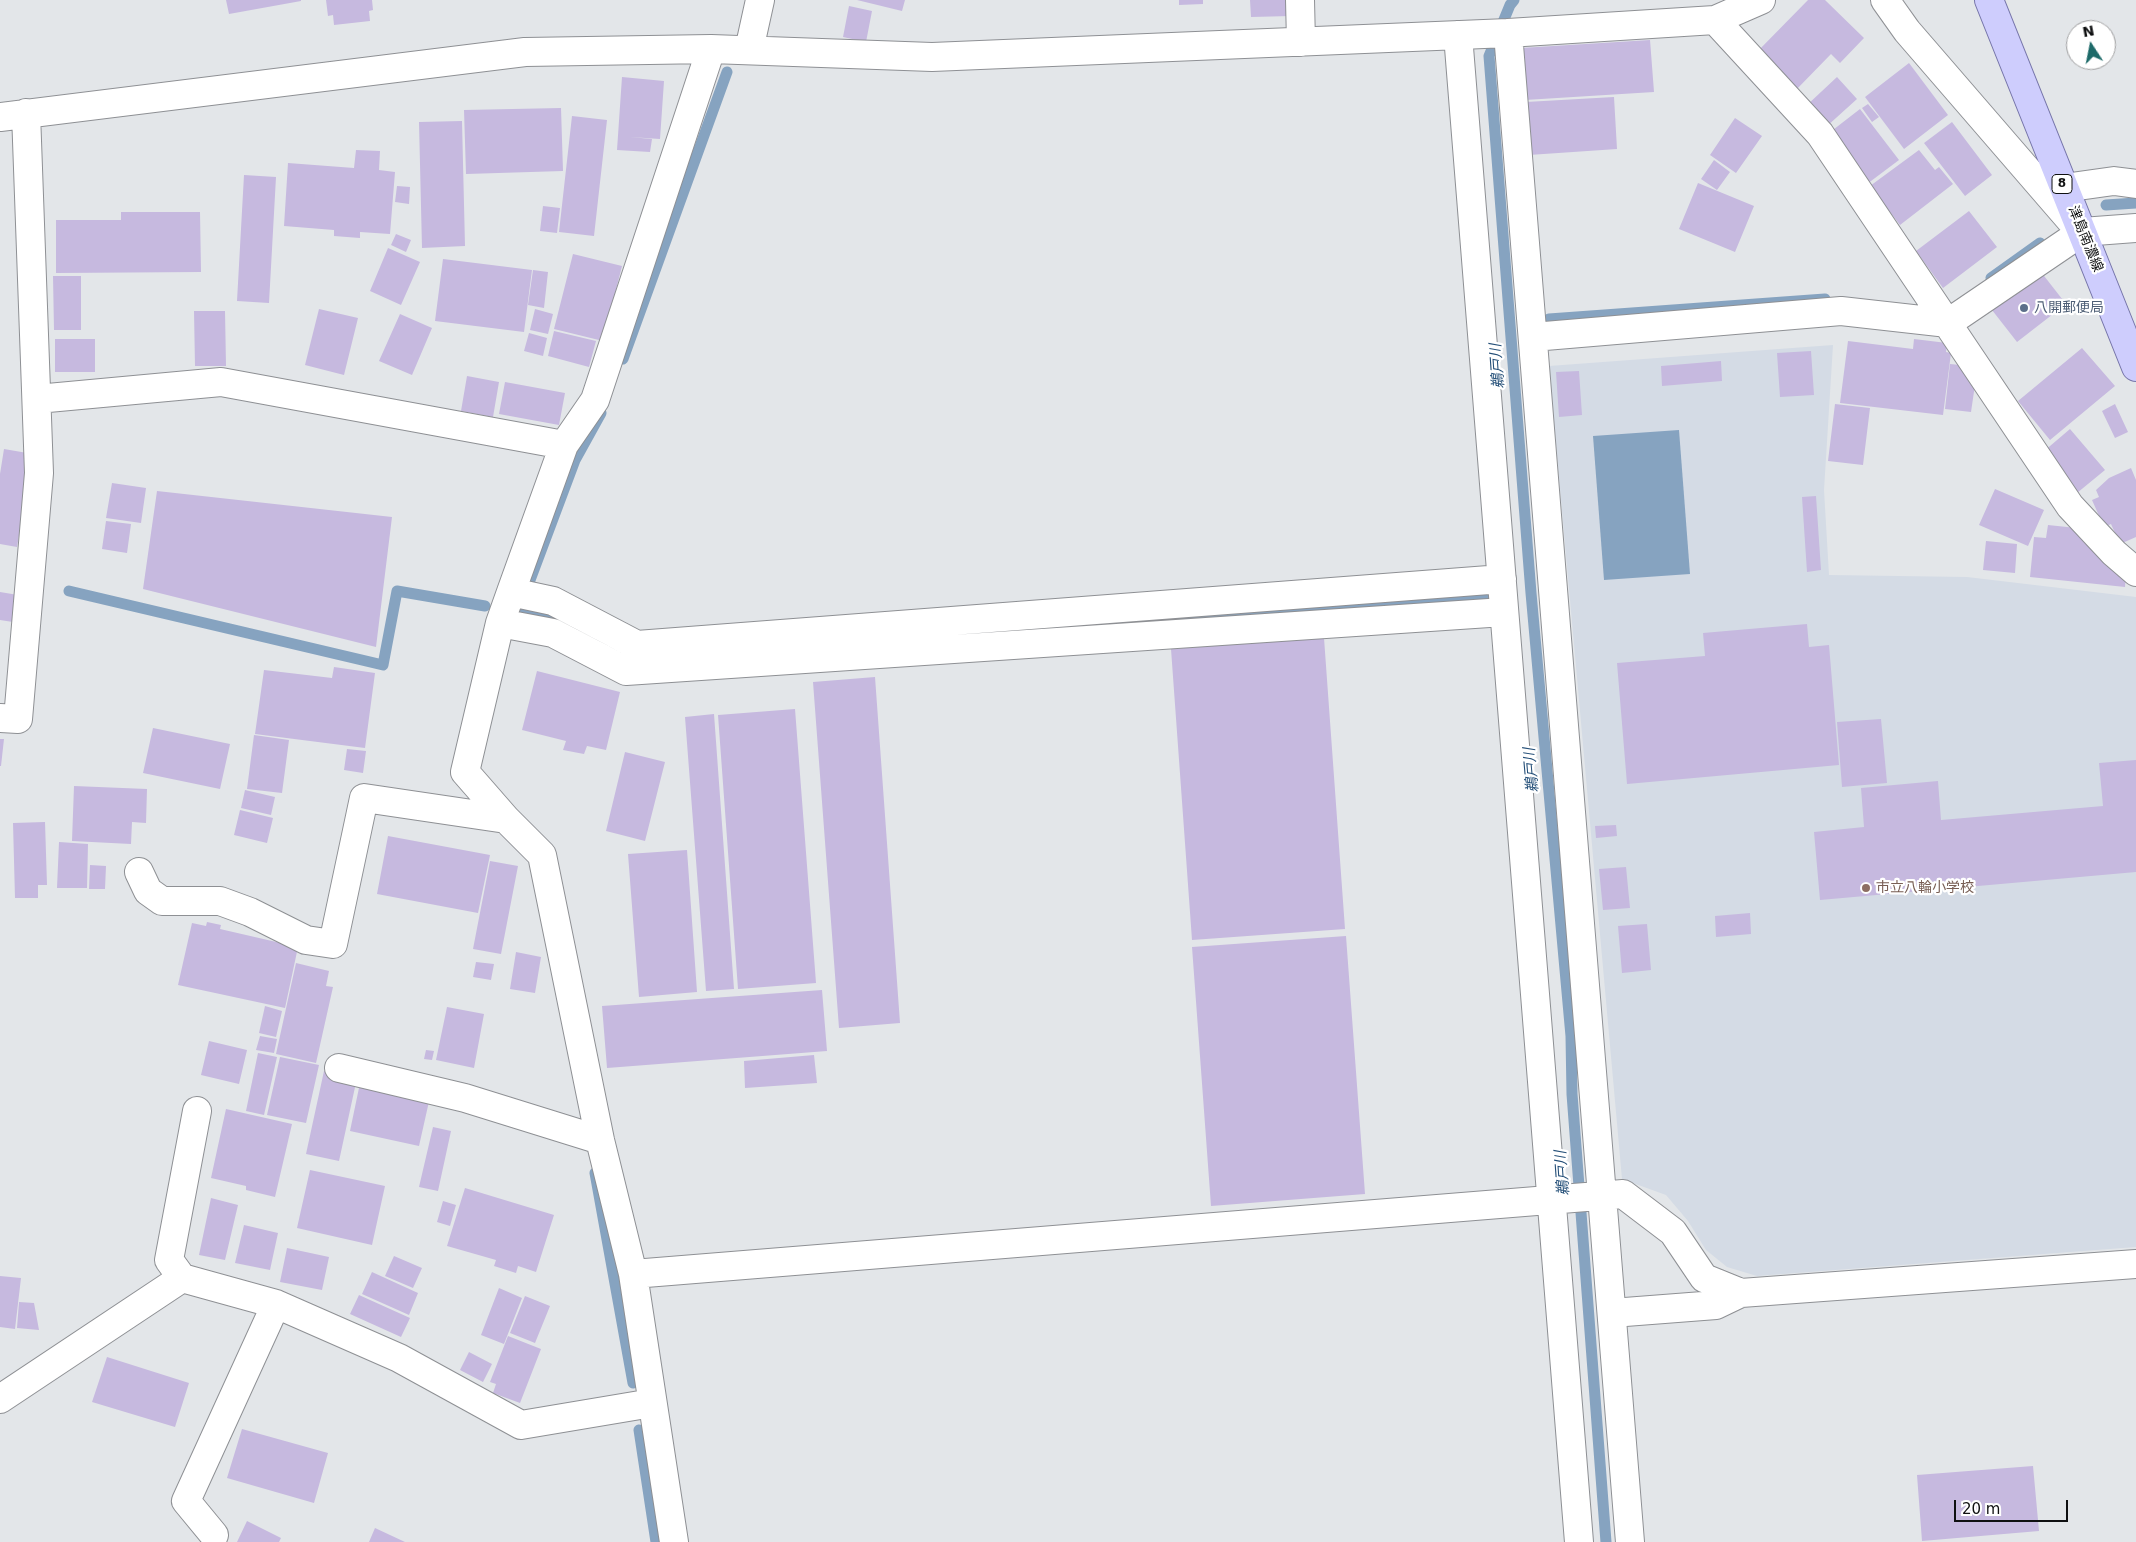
<!DOCTYPE html>
<meta charset="utf-8">
<style>
body{margin:0}
#map{position:relative;width:2136px;height:1542px;overflow:hidden;background:#e3e6e9;font-family:"DejaVu Sans",sans-serif}
canvas{display:block}
.north{position:absolute;left:2066px;top:20px;width:50px;height:50px;box-sizing:border-box;background:#fff;border:1px solid #9f9fa0;border-radius:50%;rotate:349deg;font-size:14px;font-weight:700;line-height:20px;text-align:center;color:#0f1011}
.north::after{content:'';display:block;margin:auto;width:18px;height:22px;background:#1d6a69;clip-path:polygon(50% 0,100% 100%,50% 72%,0 100%)}
.scale{position:absolute;left:1954px;top:1500px;width:114px;height:22px;box-sizing:border-box;border:2px solid #0f1011;border-top:0;padding-left:6px;font-size:15px;line-height:18px;white-space:nowrap;color:#0f1011;-webkit-text-stroke:4px #fff;paint-order:stroke}
</style>
<div id="map">
<canvas width="2136" height="1542"></canvas>
<div class="north">N</div>
<div class="scale">20 m</div>
</div>
<script>
const context = document.querySelector('canvas').getContext('2d');
context.lineJoin = 'round';
function paint(path, color) {
  context.fillStyle = color;
  context.fill(path, 'evenodd');
}
function shape(rows) {
  const path = new Path2D();
  for (const r of rows) {
    path.moveTo(r[0], r[1]);
    for (let i = 2; i < r.length; i += 2) path.lineTo(r[i], r[i + 1]);
  }
  return path;
}
function trace(path, color, width, dash) {
  context.strokeStyle = color;
  context.lineWidth = width;
  context.lineCap = dash ? 'butt' : 'round';
  context.setLineDash(dash || []);
  context.stroke(path);
}
function drawText(font, color, halo, rows, align = 'center') {
  context.font = font + ' "DejaVu Sans","Noto Sans JP",sans-serif';
  context.lineWidth = 4.5;
  context.setLineDash([]);
  context.textBaseline = 'middle';
  context.strokeStyle = halo;
  context.fillStyle = color;
  for (const [text, x, y, turn = 0] of rows) {
    context.save();
    context.translate(x, y);
    context.rotate((+turn || 0) * Math.PI / 180);
    context.textAlign = isNaN(turn) ? turn : align;
    if (halo) context.strokeText(text, 0, 0);
    context.fillText(text, 0, 0);
    context.restore();
  }
}
paint(shape([
 [1833,345,1824,490,1829,575,1967,577,2136,597,2136,1247,1757,1276,1727,1267,1706,1250,1688,1221,1666,1195,1622,1179,1549,366]
]), '#d4dbe5');
paint(shape([
 [1679,430,1690,574,1604,580,1593,436]
]), '#86a3c0');
trace(shape([
 [1514,0,1510,5,1489,56,1531,593,1571,1036,1572,1094,1606,1542],
 [2106,205,2136,203],
 [1991,278,2040,243],
 [1549,319,1825,299],
 [623,359,727,72],
 [530,580,575,460,601,413],
 [69,591,383,665,397,591,485,606],
 [525,612,556,618,602,642],
 [1043,629,1489,597],
 [595,1173,633,1383],
 [639,1430,656,1542]
]), '#86a3c0', 11);
paint(shape([
 [226,0,301,0,301,1,229,14],
 [326,0,372,0,373,10,369,11,370,21,334,25,333,15,328,16],
 [857,0,905,0,902,11],
 [1179,0,1203,0,1203,4,1179,5],
 [1250,0,1291,0,1291,16,1251,17],
 [1808,0,1825,0,1864,38,1840,63,1831,54,1795,91,1756,53],
 [849,6,872,11,866,42,843,37],
 [1650,40,1654,92,1525,100,1521,48],
 [1909,63,1948,115,1904,149,1865,97],
 [622,77,664,81,660,139,630,137,652,139,650,152,617,150],
 [1837,77,1857,99,1826,127,1806,106],
 [1614,97,1617,149,1529,155,1526,102],
 [1868,104,1879,117,1872,122,1862,108],
 [561,108,563,171,466,174,464,110],
 [1860,109,1899,160,1867,184,1829,133],
 [572,116,607,120,594,236,559,232],
 [1735,118,1762,136,1736,173,1710,155],
 [462,121,465,246,422,248,419,122],
 [1952,122,1992,175,1965,196,1924,143],
 [356,150,380,151,379,170,395,172,390,234,360,232,360,238,334,236,334,230,284,226,288,163,354,168],
 [1919,150,1935,170,1939,167,1953,184,1900,225,1870,186],
 [1714,160,1730,172,1717,190,1701,179],
 [244,175,276,177,269,303,237,301],
 [1698,183,1754,206,1735,252,1679,229],
 [397,186,410,187,409,204,395,202],
 [543,206,560,208,557,233,540,231],
 [1969,211,1997,247,1943,288,1916,251],
 [121,212,200,212,201,272,56,273,56,220,121,220],
 [396,234,411,240,406,252,391,245],
 [388,248,420,262,401,305,370,291],
 [573,254,622,266,603,341,554,329],
 [443,259,532,270,524,332,435,321],
 [533,270,548,272,544,308,528,305],
 [2041,272,2066,304,2017,342,1992,310],
 [53,276,81,276,81,330,54,330],
 [319,309,358,318,344,375,305,365],
 [535,309,553,314,548,334,530,330],
 [194,311,225,311,226,366,195,366],
 [400,314,432,328,412,375,379,361],
 [554,331,596,341,589,367,548,356],
 [529,333,547,338,543,356,524,351],
 [55,339,95,339,95,372,55,372],
 [1914,339,1947,343,1946,352,1951,353,1943,415,1840,403,1848,341,1913,349],
 [2082,348,2115,386,2050,440,2018,401],
 [1811,351,1814,395,1780,397,1777,353],
 [1721,361,1722,381,1662,386,1661,366],
 [1950,364,1970,366,1976,378,1971,412,1945,409],
 [1579,371,1582,415,1559,417,1556,372],
 [467,376,499,382,493,417,461,411],
 [505,382,565,393,559,425,499,414],
 [1835,404,1870,408,1863,465,1828,461],
 [2115,404,2128,432,2115,438,2102,411],
 [2070,429,2105,470,2077,493,2043,452],
 [4,449,33,454,17,547,0,544,0,474],
 [2131,468,2136,480,2136,537,2120,544,2111,524,2104,527,2092,500,2099,497,2096,490,2109,478],
 [112,483,146,488,141,523,106,518],
 [1995,489,2044,510,2028,546,1979,525],
 [157,491,392,517,376,647,143,589],
 [1816,496,1821,570,1807,572,1802,497],
 [106,521,131,524,127,553,102,549],
 [2048,525,2086,529,2084,542,2096,544,2126,571,2125,587,2030,577,2034,537,2046,538],
 [1986,541,2017,544,2015,573,1983,570],
 [0,592,18,595,13,622,0,620],
 [1807,624,1809,647,1829,645,1839,765,1627,784,1617,663,1705,656,1703,633],
 [1324,638,1345,929,1192,940,1171,649],
 [334,667,375,673,365,748,255,734,264,670,332,678],
 [537,671,620,692,606,750,587,746,584,754,563,750,566,741,522,730],
 [875,677,900,1023,839,1028,813,682],
 [795,709,816,983,738,989,718,715],
 [714,714,734,989,706,991,685,717],
 [1881,719,1887,783,1842,787,1837,722],
 [153,728,230,744,220,789,143,773],
 [254,735,289,740,282,793,247,789],
 [0,739,4,739,1,766,0,766],
 [347,749,366,751,363,773,344,770],
 [625,752,665,762,645,841,606,831],
 [2136,760,2136,872,1820,900,1814,832,1864,827,1861,788,1938,781,1941,820,2103,806,2099,763],
 [74,786,147,789,146,823,132,822,131,844,72,841],
 [245,790,275,797,271,815,241,808],
 [240,810,273,818,267,843,234,835],
 [45,822,47,885,38,885,38,898,15,898,13,823],
 [1616,825,1617,836,1596,838,1595,826],
 [388,836,490,855,478,913,377,894],
 [59,842,88,844,87,888,57,888],
 [687,850,697,992,639,997,628,854],
 [490,861,518,866,501,954,473,949],
 [90,865,106,866,105,889,89,889],
 [1626,867,1630,908,1603,910,1599,869],
 [1750,913,1751,934,1716,937,1715,916],
 [207,922,221,925,220,929,298,947,285,1008,178,985,192,923,206,926],
 [1647,924,1651,970,1622,973,1618,926],
 [1346,936,1365,1194,1211,1206,1192,947],
 [516,952,541,957,535,993,510,989],
 [476,962,494,964,491,980,473,977],
 [296,963,329,971,326,986,333,987,316,1063,276,1054],
 [822,990,827,1051,607,1068,602,1006],
 [265,1006,282,1011,276,1037,259,1033],
 [447,1007,484,1014,474,1068,436,1060],
 [260,1036,277,1039,274,1053,256,1050],
 [209,1041,247,1050,239,1084,201,1075],
 [426,1050,434,1051,432,1060,424,1059],
 [258,1053,277,1057,264,1115,246,1111],
 [814,1055,817,1083,745,1088,744,1061],
 [280,1057,319,1065,306,1123,267,1115],
 [324,1071,357,1078,339,1161,306,1154],
 [360,1083,430,1097,419,1146,350,1131],
 [226,1109,292,1124,275,1197,246,1190,246,1186,211,1178],
 [433,1127,451,1131,438,1191,419,1187],
 [310,1170,385,1186,372,1245,297,1228],
 [465,1188,554,1215,536,1272,518,1266,516,1273,494,1266,496,1260,447,1246],
 [211,1198,238,1205,225,1260,199,1255],
 [443,1201,456,1205,450,1226,437,1222],
 [244,1225,278,1233,270,1270,235,1263],
 [287,1248,329,1257,322,1290,280,1282],
 [394,1256,422,1268,413,1288,385,1276],
 [372,1272,418,1293,409,1315,362,1294],
 [0,1276,21,1278,15,1329,0,1327],
 [499,1288,522,1298,504,1344,481,1335],
 [359,1295,410,1318,401,1337,350,1314],
 [525,1296,550,1306,535,1343,510,1333],
 [19,1302,34,1303,39,1330,17,1328],
 [508,1336,541,1349,520,1403,493,1393,496,1384,490,1382],
 [469,1352,492,1364,483,1382,460,1370],
 [107,1357,189,1383,175,1427,92,1402],
 [242,1429,328,1453,314,1503,227,1478],
 [2033,1466,2039,1531,1922,1541,1917,1475],
 [247,1521,281,1538,279,1542,237,1542],
 [375,1528,405,1542,369,1542]
]), '#c6b9df');
const minor = shape([
 [1300,0,1301,42],
 [1885,0,1907,31,2079,230],
 [1715,20,1820,134,2070,506,2114,553,2136,572],
 [1508,33,1630,1542],
 [1458,35,1579,1542],
 [749,50,760,0],
 [0,117,525,52,711,49,932,57,1508,33,1715,20,1761,0],
 [2064,188,2114,181,2136,184],
 [1533,337,1841,311,1948,323,2082,232,2136,228],
 [37,399,221,382,564,445],
 [511,592,553,601,637,645,1502,579],
 [500,623,553,633,626,671,1504,612],
 [0,718,18,719,39,473,26,113],
 [139,872,148,891,162,901,220,901,250,912,306,940,333,944,364,798,506,819],
 [339,1068,465,1098,600,1140],
 [633,1274,1623,1194,1673,1232,1704,1278,1741,1293,2136,1264],
 [182,1278,169,1260,197,1111],
 [1612,1313,1716,1305,1741,1293],
 [0,1399,182,1278,276,1304,399,1358,521,1425,652,1403],
 [214,1535,186,1501,276,1304],
 [674,1542,633,1274,600,1140,542,855,506,819,465,772,500,623,511,592,564,445,595,400,711,49]
]);
const major = shape([
 [1989,0,2136,367]
]);
trace(minor, '#8e9094', 30);
trace(major, '#7675a9', 30);
trace(minor, '#fff', 28);
trace(major, '#cecdfd', 28);
for (const [x, y, r, color] of [
 [2024,308,5,"#5c6f8a"],
 [1866,888,5,"#8d6e63"]
]) {
  const dot = new Path2D();
  dot.arc(x, y, r, 0, 2 * Math.PI);
  context.fillStyle = color;
  context.fill(dot);
  trace(dot, '#fff', 2);
}
for (const [x, y, w] of [
 [2062,184,20]
]) {
  const box = new Path2D();
  box.roundRect(x - w / 2, y - 9.5, w, 19, 4);
  context.fillStyle = '#fff';
  context.fill(box);
  trace(box, '#0f1011', 1);
}
drawText('bold 12px', '#0f1011', null, [
 ["8",2062,184]
]);
drawText('14px', '#0f1011', '#fff', [
 ["津島南濃線",2085,239,68]
]);
drawText('14px', '#4e5e75', '#fff', [
 ["八開郵便局",2034,308]
], 'left');
drawText('14px', '#785e54', '#fff', [
 ["市立八輪小学校",1876,888]
], 'left');
drawText('italic 15px', '#244f78', '#fff', [
 ["鵜戸川",1498,366,-94],
 ["鵜戸川",1532,770,-95],
 ["鵜戸川",1563,1173,-94]
]);
</script>
